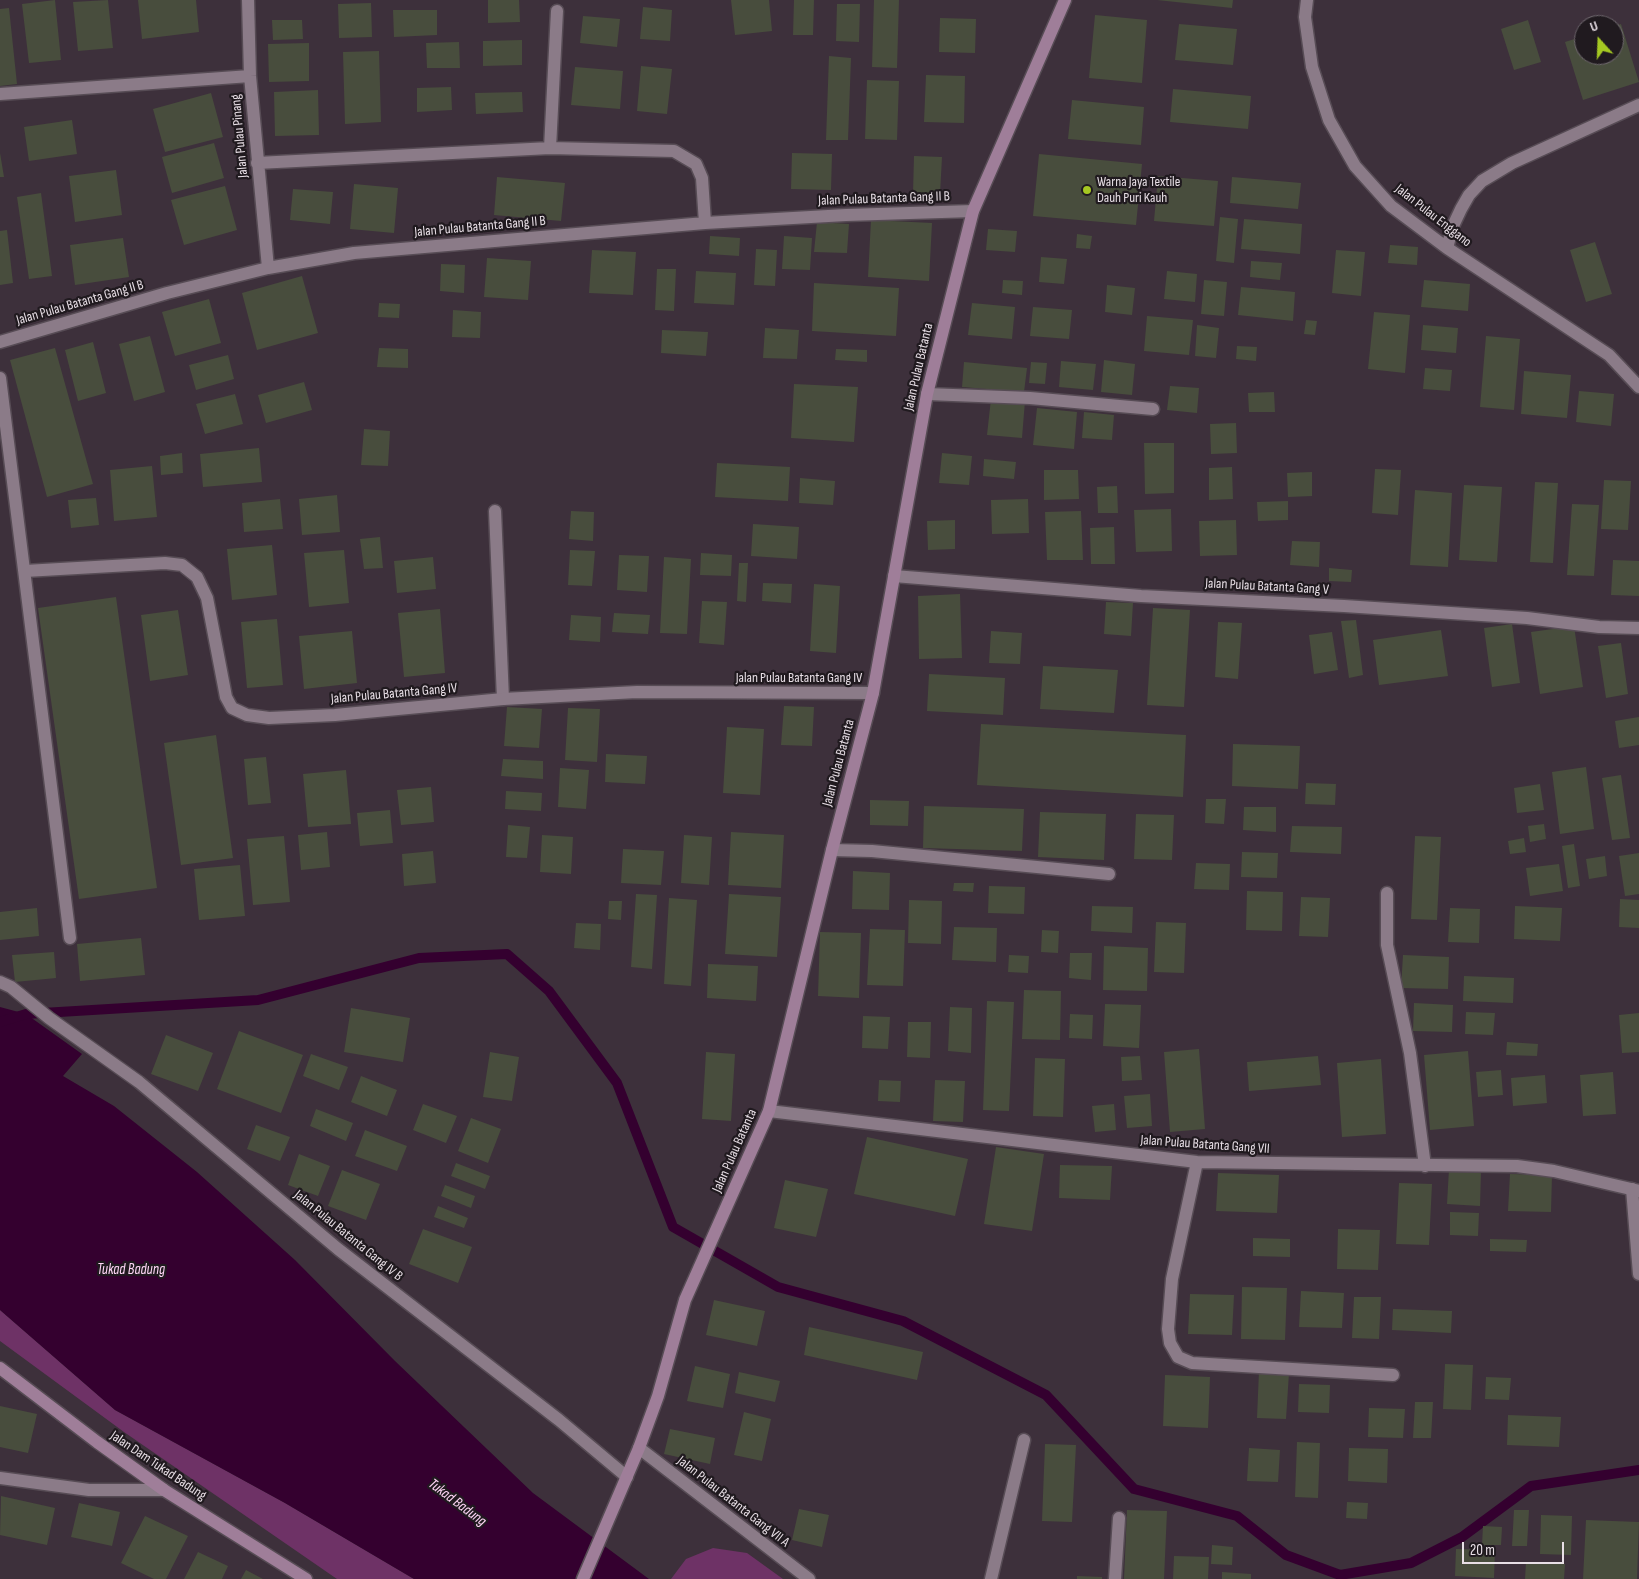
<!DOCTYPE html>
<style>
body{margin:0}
#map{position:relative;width:1639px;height:1579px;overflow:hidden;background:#3d303b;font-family:"Sofia Sans Condensed",sans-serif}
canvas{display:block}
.north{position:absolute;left:1574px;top:15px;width:50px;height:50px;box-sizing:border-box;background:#201a1f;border:1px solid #70696f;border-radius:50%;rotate:340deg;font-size:14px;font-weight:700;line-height:20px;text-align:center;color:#e8dfe6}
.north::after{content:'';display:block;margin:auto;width:18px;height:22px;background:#a5c822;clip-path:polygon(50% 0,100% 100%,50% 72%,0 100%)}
.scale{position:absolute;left:1462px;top:1542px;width:102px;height:22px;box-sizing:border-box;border:2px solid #e8dfe6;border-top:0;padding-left:6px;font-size:15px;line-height:18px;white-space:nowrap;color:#e8dfe6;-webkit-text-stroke:4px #201a1f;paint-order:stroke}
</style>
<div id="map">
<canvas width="1639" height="1579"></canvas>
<div class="north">U</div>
<div class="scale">20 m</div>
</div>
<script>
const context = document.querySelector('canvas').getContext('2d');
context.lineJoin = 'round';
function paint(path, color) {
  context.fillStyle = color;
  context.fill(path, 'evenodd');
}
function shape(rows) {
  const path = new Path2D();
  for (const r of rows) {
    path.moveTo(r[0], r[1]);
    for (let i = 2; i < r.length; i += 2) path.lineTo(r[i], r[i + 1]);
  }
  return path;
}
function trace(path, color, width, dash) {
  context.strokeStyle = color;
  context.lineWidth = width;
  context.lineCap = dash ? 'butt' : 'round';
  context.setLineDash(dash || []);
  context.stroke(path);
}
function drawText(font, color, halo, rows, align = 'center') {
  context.font = font + ' "Sofia Sans Condensed",sans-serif';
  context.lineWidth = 4.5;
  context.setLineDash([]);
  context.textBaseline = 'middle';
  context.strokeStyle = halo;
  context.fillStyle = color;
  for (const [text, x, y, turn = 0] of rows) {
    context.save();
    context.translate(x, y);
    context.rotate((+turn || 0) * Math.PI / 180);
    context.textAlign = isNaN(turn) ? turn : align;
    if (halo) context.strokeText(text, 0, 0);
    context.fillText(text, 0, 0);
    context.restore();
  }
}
paint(shape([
 [0,1310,115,1410,285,1503,414,1579,337,1579,124,1432,0,1341],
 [713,1548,747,1553,783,1579,671,1579,686,1559]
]), '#6e3266');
paint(shape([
 [0,1007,26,1014,82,1054,63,1076,114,1106,197,1172,295,1260,395,1361,533,1493,649,1579,414,1579,285,1503,115,1410,0,1310]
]), '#34002f');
trace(shape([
 [0,1022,26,1014,258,1000,419,958,507,954,549,991,617,1083,673,1227,778,1287,903,1321,1046,1395,1134,1489,1237,1516,1286,1555,1340,1575,1411,1563,1462,1537,1531,1486,1639,1470]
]), '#34002f', 10);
paint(shape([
 [55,0,61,60,29,63,22,4],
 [108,0,113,48,78,51,73,2],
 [138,0,196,0,199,32,142,39],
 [488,0,519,0,520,22,488,23],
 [731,0,769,0,772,31,735,35],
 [794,0,814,0,813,35,793,35],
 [874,0,899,0,897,68,872,67],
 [1157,0,1233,0,1232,8],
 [371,3,372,37,339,38,338,4],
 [837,4,860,4,859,42,836,41],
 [643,7,672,10,670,41,640,39],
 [9,8,17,84,0,86,0,9],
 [393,10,437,10,437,35,394,37],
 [1095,15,1147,20,1142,83,1089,78],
 [583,16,620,19,617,47,580,43],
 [940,18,976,19,975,53,939,52],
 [272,20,302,20,303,39,273,40],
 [1528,20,1541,62,1514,70,1501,29],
 [1179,24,1237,29,1233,65,1175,60],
 [1621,24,1639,82,1583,100,1565,42,1584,36,1584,55,1614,55,1614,26],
 [522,40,522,65,483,66,483,41],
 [459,42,460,68,427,68,426,43],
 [309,43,309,81,269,82,268,44],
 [379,51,381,122,345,124,343,52],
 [829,56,851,58,848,140,826,140],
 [641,66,672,69,667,114,637,111],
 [575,67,623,71,620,109,571,105],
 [926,75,965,76,964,123,924,122],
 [867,80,899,81,897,140,865,139],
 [451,87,452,110,417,112,417,88],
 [1173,89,1251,96,1248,129,1170,122],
 [318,90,319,135,275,136,274,92],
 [522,92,523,112,476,114,475,93],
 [211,93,223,137,165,152,153,109],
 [1072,100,1144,107,1141,145,1068,139],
 [72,120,77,154,29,161,24,127],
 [214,143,224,178,172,193,162,157],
 [0,153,4,177,0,177],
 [792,153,832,154,831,190,791,189],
 [1039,154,1142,164,1136,225,1033,216],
 [914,156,942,157,940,194,913,193],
 [116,170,122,215,75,222,69,176],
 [1158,176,1218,181,1214,226,1154,221],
 [497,177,565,183,561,221,494,215],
 [1232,177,1301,183,1298,209,1230,203],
 [354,184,398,188,394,233,350,229],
 [225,186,237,230,184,245,171,200],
 [293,189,333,192,330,224,290,220],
 [41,193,52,276,29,279,17,197],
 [1220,217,1238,219,1234,263,1216,261],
 [1244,219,1302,224,1300,254,1241,249],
 [871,220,932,223,929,281,868,277],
 [817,222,849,224,847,253,814,252],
 [988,229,1017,231,1015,252,986,250],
 [7,230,13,283,0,285,0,231],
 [1077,234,1092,236,1090,249,1076,248],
 [710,236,740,238,739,256,709,254],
 [784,236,812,238,810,270,782,269],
 [123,238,129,277,75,285,70,245],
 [1595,242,1612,294,1586,302,1570,250],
 [1390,245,1418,247,1417,265,1388,263],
 [756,249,777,250,775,286,754,285],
 [592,250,636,252,633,295,589,293],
 [1336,250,1365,252,1361,296,1332,293],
 [1041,257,1067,259,1064,284,1039,282],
 [487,258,531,261,528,300,484,297],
 [1251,261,1282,263,1280,280,1250,277],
 [441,264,465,265,464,293,440,291],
 [657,269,676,269,674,311,655,310],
 [696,271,736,273,734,305,694,303],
 [1167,271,1197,274,1195,302,1164,299],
 [302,276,318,333,257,350,242,293],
 [1003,280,1023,281,1022,295,1002,293],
 [1204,280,1227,282,1224,316,1201,314],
 [1424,280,1470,284,1468,311,1421,307],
 [814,283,899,288,896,336,812,331],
 [1107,285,1135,288,1132,315,1105,312],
 [1241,287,1295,292,1293,321,1238,315],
 [209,299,221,343,175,356,162,312],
 [379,303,400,304,399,318,378,317],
 [972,303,1015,307,1012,339,968,335],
 [1033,307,1072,310,1069,339,1030,336],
 [453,310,481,312,480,338,452,337],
 [1374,312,1410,315,1405,373,1368,369],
 [1147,316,1193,320,1189,355,1144,351],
 [1306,320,1317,321,1315,335,1304,334],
 [1197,325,1219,328,1216,358,1195,356],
 [1423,325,1458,328,1456,353,1421,350],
 [765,328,799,330,797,359,763,358],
 [662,330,708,332,706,356,661,353],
 [150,336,165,392,134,401,119,344],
 [1486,336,1520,339,1514,410,1480,407],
 [93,342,106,393,78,401,65,350],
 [1237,346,1257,347,1256,361,1236,359],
 [55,348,93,484,47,497,10,360],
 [379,348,408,349,408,368,377,367],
 [836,349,867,350,867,362,835,360],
 [228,355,234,379,196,390,189,365],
 [1104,360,1135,364,1132,395,1101,392],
 [1061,361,1096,364,1093,390,1059,387],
 [964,362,1027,368,1024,392,962,387],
 [1031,362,1047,363,1045,384,1029,383],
 [1425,368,1452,370,1450,391,1423,389],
 [1524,371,1571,375,1567,418,1521,414],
 [304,382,312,410,266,423,258,395],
 [794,384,858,387,854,442,791,438],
 [1170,386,1199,388,1197,413,1167,410],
 [1579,391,1614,394,1611,426,1576,422],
 [1274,392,1275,412,1249,412,1248,393],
 [235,394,243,424,205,434,196,404],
 [991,399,1025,401,1022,438,987,435],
 [1037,408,1077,412,1074,449,1033,445],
 [1084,412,1114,415,1112,440,1082,438],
 [1236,423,1237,453,1211,454,1210,424],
 [364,429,390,431,388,466,361,465],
 [1144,443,1174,443,1174,493,1145,494],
 [259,448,262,482,203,487,200,454],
 [182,453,183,473,161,475,160,456],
 [942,453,972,456,969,485,939,483],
 [984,459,1016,462,1014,479,983,476],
 [717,463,790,467,788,501,715,497],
 [152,466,157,517,114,521,110,470],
 [1232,467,1233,499,1209,500,1209,468],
 [1375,469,1401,470,1398,515,1372,513],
 [1044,470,1078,470,1079,499,1044,500],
 [1312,472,1312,496,1288,497,1287,473],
 [800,478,835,481,833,505,799,503],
 [1604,480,1631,481,1628,530,1601,529],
 [1535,482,1558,483,1553,563,1530,562],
 [1464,485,1502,487,1497,562,1459,560],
 [1117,486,1118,513,1098,513,1097,487],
 [1415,490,1452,493,1448,567,1410,565],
 [337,495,340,532,302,535,299,499],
 [96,498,99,525,71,528,68,500],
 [280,499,283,529,244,532,242,503],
 [1028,499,1029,533,992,534,991,500],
 [1288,501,1288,520,1258,521,1257,502],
 [1572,504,1599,505,1594,576,1567,575],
 [1171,509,1172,551,1136,552,1134,510],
 [571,511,594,512,593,541,569,539],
 [1081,511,1083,560,1047,560,1045,512],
 [955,520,955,549,928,550,927,521],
 [1236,520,1237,555,1200,556,1199,521],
 [753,524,799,527,797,559,751,556],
 [1114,527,1115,564,1091,564,1090,528],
 [380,537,383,568,364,569,360,539],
 [1292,541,1320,542,1319,567,1290,565],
 [272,545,277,595,232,600,227,549],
 [344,550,349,603,309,607,304,553],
 [570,550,595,551,592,586,568,585],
 [701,553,732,555,731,576,700,575],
 [619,555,649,556,647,592,617,590],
 [433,557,436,589,397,593,394,561],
 [664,557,691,559,687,634,660,633],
 [1613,560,1639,561,1639,596,1611,595],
 [739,563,748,563,746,602,737,601],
 [1329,568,1352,570,1351,582,1329,581],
 [763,583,792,584,791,603,762,601],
 [814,584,840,586,836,653,810,651],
 [960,594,962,658,919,659,918,596],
 [116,597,157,888,79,899,38,608],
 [702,601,727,602,724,645,699,643],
 [1106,602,1133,603,1131,636,1104,634],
 [1153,608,1190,610,1184,707,1147,705],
 [440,609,445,673,404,677,398,613],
 [178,610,188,675,150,681,141,615],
 [614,613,650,615,648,634,612,632],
 [571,615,601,617,600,642,569,640],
 [277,619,283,685,247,688,241,622],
 [1356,620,1363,675,1349,678,1341,621],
 [1218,622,1242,623,1238,679,1215,677],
 [1512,624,1520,683,1492,687,1484,628],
 [1574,626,1583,687,1540,694,1531,632],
 [1441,630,1448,676,1379,685,1373,640],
 [352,631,357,683,304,689,299,636],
 [991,631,1022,633,1020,664,989,663],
 [1332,632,1338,670,1314,674,1309,635],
 [1621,643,1628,694,1606,698,1598,646],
 [1043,666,1118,670,1114,713,1040,709],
 [929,674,1005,678,1003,715,927,711],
 [784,706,814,707,812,746,781,745],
 [507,707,542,709,539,748,504,746],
 [568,708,600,709,597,762,565,760],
 [1639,717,1639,745,1619,748,1615,721],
 [981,724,1186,735,1183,797,977,785],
 [727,727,764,729,760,795,723,793],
 [216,735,233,858,181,865,164,743],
 [1233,744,1300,746,1298,789,1232,786],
 [606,754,647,756,645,784,605,782],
 [266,757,271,803,248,805,244,759],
 [503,759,543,761,543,779,501,776],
 [1586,767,1594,829,1560,834,1552,772],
 [560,768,589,770,586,809,558,807],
 [346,770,351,824,308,827,303,774],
 [1621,775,1630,838,1612,840,1602,778],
 [1306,783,1336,784,1335,805,1305,804],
 [1540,784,1544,810,1517,813,1514,788],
 [431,787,434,822,401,825,397,790],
 [506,791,542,793,541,811,505,809],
 [1206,799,1226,799,1224,824,1205,823],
 [870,800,909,801,908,826,870,825],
 [924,806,1024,809,1022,851,923,848],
 [1244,807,1276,807,1276,832,1243,830],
 [390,810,393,843,360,846,357,813],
 [1040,812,1106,814,1104,860,1038,857],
 [1136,814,1174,815,1172,860,1134,859],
 [1544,824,1546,839,1530,842,1528,826],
 [508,825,530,827,527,858,506,857],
 [1292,826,1342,827,1341,854,1290,852],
 [327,832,330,867,301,870,298,835],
 [731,832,784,835,781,888,728,885],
 [542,835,573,837,571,874,540,872],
 [684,835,712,837,709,885,681,883],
 [284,836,290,902,253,905,247,839],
 [1415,836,1441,837,1437,920,1411,919],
 [1524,838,1526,852,1510,854,1508,841],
 [1574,844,1580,886,1568,888,1562,846],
 [623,849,664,851,661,885,621,883],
 [433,851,436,883,404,886,402,854],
 [1242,852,1278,853,1277,878,1241,877],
 [1639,853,1639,894,1625,896,1619,856],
 [1605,856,1607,876,1589,879,1586,859],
 [1196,863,1230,864,1229,890,1194,889],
 [1559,864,1563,891,1530,896,1526,868],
 [240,865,245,916,199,920,194,869],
 [853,871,890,873,889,910,852,909],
 [954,883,974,883,973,892,953,891],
 [989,886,1025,887,1024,914,988,913],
 [1247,891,1283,892,1282,931,1246,930],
 [636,894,657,895,652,969,631,967],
 [729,894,781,897,777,957,725,954],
 [1301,897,1330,898,1328,937,1299,936],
 [669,898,697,900,691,986,664,984],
 [1620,899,1639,900,1639,928,1619,927],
 [909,900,942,901,941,944,908,943],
 [609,901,622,901,621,920,608,919],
 [1092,906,1133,907,1132,933,1091,931],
 [1515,906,1562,908,1560,941,1514,939],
 [37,908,39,936,0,940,0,912],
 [1450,908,1480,909,1479,943,1448,942],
 [1156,922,1186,923,1184,973,1154,972],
 [576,923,601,924,600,950,574,948],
 [954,927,997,928,996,962,952,960],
 [870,929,905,930,903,986,867,985],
 [1042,930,1059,931,1058,953,1041,952],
 [820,932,861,933,859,998,818,996],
 [141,938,145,975,80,981,77,944],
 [1104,946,1148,948,1147,991,1103,990],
 [54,952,56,978,15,982,12,955],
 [1070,953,1092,953,1091,980,1069,978],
 [1009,955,1029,956,1028,973,1008,972],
 [1403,955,1449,957,1448,989,1401,988],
 [708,964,758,966,756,1001,707,998],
 [1464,976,1514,978,1513,1003,1463,1001],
 [1024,990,1061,991,1060,1040,1022,1039],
 [987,1001,1014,1002,1009,1111,983,1110],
 [1414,1003,1453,1005,1452,1032,1413,1031],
 [1105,1004,1141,1005,1139,1048,1103,1046],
 [950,1007,972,1008,971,1053,948,1051],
 [351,1008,410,1018,403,1062,344,1052],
 [1466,1012,1495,1013,1493,1035,1465,1034],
 [1639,1013,1639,1052,1622,1053,1619,1015],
 [1070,1014,1093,1015,1092,1039,1069,1038],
 [863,1016,890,1017,888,1049,862,1048],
 [908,1022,931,1022,930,1058,907,1057],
 [239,1031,303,1055,281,1113,217,1089],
 [166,1035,213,1053,198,1091,151,1074],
 [1507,1042,1538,1044,1537,1056,1506,1055],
 [1199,1049,1205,1129,1170,1132,1164,1052],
 [1468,1051,1474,1126,1430,1130,1424,1055],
 [490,1052,519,1057,512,1101,483,1097],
 [706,1052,735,1054,731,1121,702,1119],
 [311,1054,348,1067,339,1090,303,1076],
 [1140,1056,1142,1080,1122,1081,1121,1057],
 [1318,1056,1321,1085,1249,1091,1247,1062],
 [1035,1058,1065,1059,1063,1117,1033,1116],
 [1381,1059,1386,1134,1342,1137,1337,1063],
 [1501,1070,1503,1095,1478,1097,1476,1072],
 [1613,1072,1616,1114,1583,1116,1580,1075],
 [1545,1075,1547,1103,1513,1106,1511,1078],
 [361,1076,397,1090,387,1116,351,1102],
 [879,1080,901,1081,900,1102,878,1101],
 [935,1080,965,1081,963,1122,933,1121],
 [1150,1094,1152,1126,1127,1128,1124,1096],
 [423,1104,457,1116,446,1143,413,1130],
 [1114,1104,1116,1130,1095,1132,1092,1106],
 [316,1109,353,1123,346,1141,310,1126],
 [471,1118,501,1129,488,1163,458,1151],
 [256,1125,290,1137,280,1161,247,1149],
 [365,1130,407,1146,397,1171,355,1156],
 [867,1137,968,1159,955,1216,854,1194],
 [996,1147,1044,1154,1032,1231,984,1224],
 [299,1154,330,1166,318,1196,288,1185],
 [456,1163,490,1176,485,1189,451,1176],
 [1060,1165,1112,1166,1110,1200,1059,1198],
 [1449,1169,1481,1170,1480,1206,1447,1204],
 [342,1170,380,1184,366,1220,328,1206],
 [1218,1173,1279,1175,1277,1213,1216,1211],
 [1510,1174,1552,1175,1551,1212,1508,1211],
 [785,1180,828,1189,816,1237,774,1228],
 [1399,1183,1432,1184,1429,1245,1396,1244],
 [445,1185,475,1196,471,1208,441,1196],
 [438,1206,468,1218,464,1228,434,1217],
 [1450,1212,1479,1213,1478,1236,1450,1235],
 [423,1229,472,1247,458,1283,409,1264],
 [1338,1229,1380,1230,1378,1270,1337,1269],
 [1253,1238,1290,1239,1290,1257,1253,1256],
 [1490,1239,1527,1240,1526,1252,1490,1251],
 [1242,1287,1287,1288,1285,1340,1241,1339],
 [1301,1291,1344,1293,1342,1328,1299,1327],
 [1190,1294,1234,1295,1232,1335,1188,1334],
 [1354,1297,1381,1297,1379,1339,1352,1338],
 [714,1300,765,1311,757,1346,706,1335],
 [1393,1309,1452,1311,1451,1333,1392,1330],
 [809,1327,923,1352,917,1380,804,1355],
 [1445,1364,1473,1365,1471,1410,1443,1409],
 [695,1366,730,1374,723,1408,687,1401],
 [1259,1371,1289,1373,1286,1419,1257,1418],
 [739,1372,780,1381,775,1402,735,1393],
 [1165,1375,1210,1377,1208,1428,1163,1426],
 [1486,1377,1511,1378,1509,1400,1485,1399],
 [1299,1384,1330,1385,1329,1413,1298,1412],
 [1415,1402,1433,1402,1431,1438,1413,1438],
 [0,1406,37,1414,28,1453,0,1447],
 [1369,1408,1405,1409,1403,1438,1368,1437],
 [744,1412,771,1419,762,1461,734,1455],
 [1508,1415,1561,1417,1559,1447,1507,1445],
 [670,1429,715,1438,710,1464,664,1454],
 [1297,1442,1320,1443,1318,1498,1295,1497],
 [1045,1444,1076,1445,1072,1522,1042,1521],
 [1249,1448,1280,1450,1278,1482,1247,1481],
 [1349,1448,1388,1449,1387,1483,1348,1481],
 [1,1496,55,1508,47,1545,0,1535],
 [1347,1502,1368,1503,1367,1519,1346,1518],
 [79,1503,120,1512,112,1546,71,1537],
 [799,1509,829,1515,822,1547,792,1540],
 [1127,1510,1167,1511,1164,1579,1124,1579],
 [1514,1510,1529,1510,1527,1546,1512,1546],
 [1541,1515,1572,1516,1571,1555,1540,1554],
 [145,1516,188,1536,166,1579,154,1579,121,1563],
 [1586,1520,1639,1522,1637,1579,1583,1579],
 [1483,1526,1502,1527,1501,1545,1482,1545],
 [1212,1545,1233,1547,1232,1565,1211,1564],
 [1456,1549,1495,1550,1494,1578,1455,1576],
 [198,1552,228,1566,222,1579,184,1579],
 [1174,1556,1209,1557,1208,1579,1173,1579],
 [1526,1562,1565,1564,1564,1579,1525,1579],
 [246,1570,263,1579,241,1579],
 [1222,1572,1251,1574,1251,1579,1222,1579],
 [1077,1576,1102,1577,1102,1579,1077,1579]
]), '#484d3d');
const lane = shape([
 [495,511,503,699],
 [1632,1189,1639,1274]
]);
const street = shape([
 [248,0,250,76,268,268],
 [1307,0,1305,17,1312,67,1329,120,1355,166,1391,206,1447,248,1609,355,1639,387],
 [0,94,250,76],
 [550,148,557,11],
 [257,163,550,148,674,151,696,164,702,178,705,223],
 [1447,248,1453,226,1461,209,1469,195,1482,181,1512,163,1639,105],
 [0,342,167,293,268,268,354,253,705,223,846,215,973,211],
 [0,378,70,938],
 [927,394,1030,398,1153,409],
 [25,571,165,563,182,565,197,577,207,598,226,697,232,708,247,715,269,718,335,715,503,699,637,692,873,693],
 [894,576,1141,596,1344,606,1527,618,1599,627,1639,628],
 [832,850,872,851,1109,874],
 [1387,893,1387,945,1410,1053,1425,1166],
 [0,982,11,987,49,1018,139,1082,338,1249,559,1420,627,1477],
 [769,1111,1197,1162,1517,1166,1554,1171,1639,1191],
 [1197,1162,1172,1279,1168,1329,1170,1343,1178,1357,1192,1363,1393,1375],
 [639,1448,809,1579],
 [0,1478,89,1490,164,1490],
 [991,1579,1024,1440],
 [1115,1579,1119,1518]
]);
const secondary = shape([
 [0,1368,97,1442,164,1490,306,1579],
 [583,1579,639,1448,658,1396,685,1300,769,1111,832,850,873,693,927,394,973,211,1065,0]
]);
trace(lane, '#574c55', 15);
trace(street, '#574c55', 15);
trace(secondary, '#574c55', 15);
trace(lane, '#8b7b88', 12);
trace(street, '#8b7b88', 12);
trace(secondary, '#9f7e99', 12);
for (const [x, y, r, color] of [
 [1087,190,5,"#a5c822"]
]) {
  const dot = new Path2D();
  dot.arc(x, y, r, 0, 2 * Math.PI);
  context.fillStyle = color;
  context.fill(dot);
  trace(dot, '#201a1f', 2);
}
drawText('14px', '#e8dfe6', '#201a1f', [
 ["Jalan Pulau Pinang",240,136,-95],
 ["Jalan Pulau Batanta Gang II B",884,199,-2],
 ["Jalan Pulau Enggano",1433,216,38],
 ["Jalan Pulau Batanta Gang II B",480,227,-5],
 ["Jalan Pulau Batanta Gang II B",80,303,-16],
 ["Jalan Pulau Batanta",919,367,-77],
 ["Jalan Pulau Batanta Gang V",1267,587,3],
 ["Jalan Pulau Batanta Gang IV",799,678],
 ["Jalan Pulau Batanta Gang IV",394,694,-5],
 ["Jalan Pulau Batanta",839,763,-75],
 ["Jalan Pulau Batanta Gang VII",1205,1145,4],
 ["Jalan Pulau Batanta",735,1151,-66],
 ["Jalan Pulau Batanta Gang IV B",348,1236,39],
 ["Jalan Dam Tukad Badung",158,1466,34],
 ["Jalan Pulau Batanta Gang VII A",733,1502,38]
]);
drawText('14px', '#e8dfe6', '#201a1f', [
 ["Warna Jaya Textile",1097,182],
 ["Dauh Puri Kauh",1097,198]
], 'left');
drawText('italic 15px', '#ffd6f7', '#201a1f', [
 ["Tukad Badung",131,1270],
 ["Tukad Badung",457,1503,37]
]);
</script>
